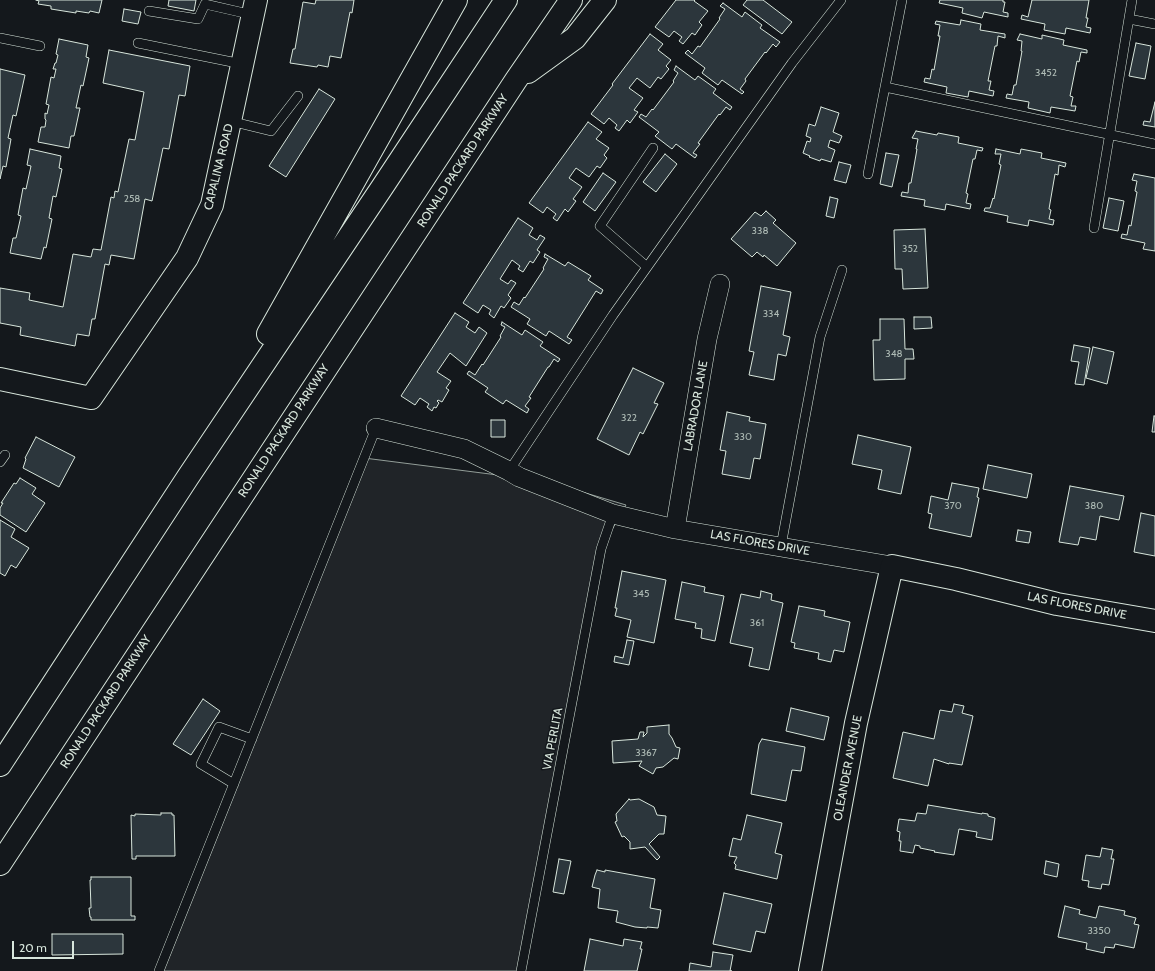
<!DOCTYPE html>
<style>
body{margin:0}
#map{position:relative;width:1155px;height:971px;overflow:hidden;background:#14181c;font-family:Cabin,sans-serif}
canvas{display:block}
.scale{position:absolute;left:12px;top:941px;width:62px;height:18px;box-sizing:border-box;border:2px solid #d8e6dc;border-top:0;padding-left:5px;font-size:12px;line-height:14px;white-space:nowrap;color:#d8e6dc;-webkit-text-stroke:3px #14181c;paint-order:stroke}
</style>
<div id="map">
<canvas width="1155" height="971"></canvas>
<div class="scale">20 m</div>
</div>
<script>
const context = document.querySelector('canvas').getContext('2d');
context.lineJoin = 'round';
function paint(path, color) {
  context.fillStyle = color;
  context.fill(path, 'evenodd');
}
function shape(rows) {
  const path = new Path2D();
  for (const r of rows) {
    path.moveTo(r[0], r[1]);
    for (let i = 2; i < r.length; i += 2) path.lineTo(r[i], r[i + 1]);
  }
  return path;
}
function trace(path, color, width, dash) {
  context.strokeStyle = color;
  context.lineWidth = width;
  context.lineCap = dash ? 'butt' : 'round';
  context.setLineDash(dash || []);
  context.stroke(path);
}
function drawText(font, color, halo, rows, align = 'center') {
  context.font = font + ' Cabin,sans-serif';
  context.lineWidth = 3;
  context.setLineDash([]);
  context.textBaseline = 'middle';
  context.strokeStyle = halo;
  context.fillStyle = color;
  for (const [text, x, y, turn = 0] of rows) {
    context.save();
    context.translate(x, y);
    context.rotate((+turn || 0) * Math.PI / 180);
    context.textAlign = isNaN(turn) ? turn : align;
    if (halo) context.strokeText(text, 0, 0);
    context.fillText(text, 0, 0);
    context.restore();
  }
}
const green = shape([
 [364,458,545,481,626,505,601,549,521,971,156,971,364,458]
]);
paint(green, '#202428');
trace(green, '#939e99', 1);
const building = shape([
 [36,0,102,0,99,13,90,11,89,13,76,11,76,13,51,9,51,6,38,4,39,1,36,0],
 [169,0,196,0,194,11,168,6,169,0],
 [316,0,354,0,352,13,350,12,341,58,330,56,328,67,318,65,317,67,290,63,293,49,295,49,303,2,315,4,316,0],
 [676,0,695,0,694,1,708,11,699,22,702,25,695,35,692,33,683,44,679,41,682,37,674,31,669,37,655,27,676,0],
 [747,0,763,0,792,22,782,34,743,5,747,0],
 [940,0,1003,0,1003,2,1005,2,1003,12,1008,13,1008,17,984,12,982,18,962,13,963,8,939,3,940,0],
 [1032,0,1089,0,1086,18,1088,18,1086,27,1091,28,1090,33,1066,28,1065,34,1044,30,1045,24,1021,19,1022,15,1028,17,1032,0],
 [723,3,742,17,745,12,762,25,760,28,780,42,776,47,773,44,766,53,765,52,745,79,746,81,740,89,744,92,742,94,722,80,718,85,702,73,705,68,685,53,688,50,692,54,698,46,700,47,720,19,719,18,725,9,720,6,723,3],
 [124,9,141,12,138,24,122,21,124,9],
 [961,20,981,24,980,30,1005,34,1005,38,998,36,997,46,995,46,988,81,991,81,989,90,994,91,993,96,969,91,968,97,946,93,947,87,924,82,925,78,930,79,932,69,934,70,940,36,938,36,940,25,935,24,936,21,960,25,961,20],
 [650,34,663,44,658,50,671,60,666,66,669,69,661,79,658,77,650,88,637,78,629,88,643,98,634,110,638,112,630,123,627,120,619,131,615,128,617,125,609,118,604,124,591,114,613,85,612,84,650,34],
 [1020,34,1042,39,1042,35,1064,40,1063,45,1087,50,1087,53,1081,52,1079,62,1077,61,1070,96,1073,97,1071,106,1076,106,1075,111,1051,107,1050,113,1028,108,1029,102,1006,98,1007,94,1012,95,1014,85,1016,85,1022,51,1021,51,1022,41,1017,40,1020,34],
 [59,39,88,45,86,57,89,58,83,86,81,85,76,108,80,108,74,136,71,136,69,148,38,142,41,127,45,127,46,120,45,119,45,113,47,114,49,105,46,104,51,77,54,78,56,69,53,69,55,63,56,63,58,55,56,54,59,39],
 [1136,43,1151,46,1145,79,1129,76,1136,43],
 [109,50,190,66,185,96,179,95,169,149,163,148,152,201,145,199,134,259,111,255,109,265,105,264,95,319,92,319,89,336,77,334,75,346,20,335,21,327,0,323,0,288,30,293,29,300,63,307,73,254,91,257,93,249,101,250,111,197,114,198,115,191,118,192,129,139,135,140,144,92,103,83,109,50],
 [676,66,695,80,698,76,716,89,713,93,732,107,730,110,726,107,720,115,719,114,698,143,700,144,693,153,697,155,695,158,676,144,672,149,655,136,659,132,639,117,641,114,646,117,652,109,653,110,674,82,673,81,678,73,674,70,676,66],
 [0,69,25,75,16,116,13,115,8,138,11,139,6,167,3,166,0,179,0,69],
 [319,89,335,99,286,177,269,166,319,89],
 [1155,102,1155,127,1143,125,1144,121,1150,122,1155,102],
 [821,107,839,113,833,132,842,136,839,143,830,140,828,147,835,150,831,162,821,159,820,161,809,157,810,156,803,153,807,141,810,142,811,138,806,136,809,124,815,126,821,107],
 [588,122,602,132,596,139,609,148,604,155,607,158,600,168,597,166,589,177,576,168,569,178,582,187,573,199,576,201,568,212,565,209,557,221,553,218,556,214,547,207,543,213,529,203,588,122],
 [916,131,937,135,938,133,959,137,958,143,983,148,982,151,977,150,975,159,973,159,966,193,968,194,966,203,971,204,970,209,946,204,945,210,924,206,925,200,901,196,902,192,908,193,909,183,911,183,917,149,916,149,918,139,912,138,916,131],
 [30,149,61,156,59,168,62,169,56,197,53,196,49,218,52,219,46,248,44,247,41,259,10,253,13,238,16,238,21,216,18,215,23,188,26,189,31,166,27,165,30,149],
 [996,149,1020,154,1021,149,1042,153,1041,158,1066,163,1065,167,1059,165,1058,175,1055,174,1049,209,1051,210,1049,219,1054,220,1053,225,1029,220,1028,226,1007,222,1008,216,984,211,985,208,990,208,993,198,994,199,1001,165,999,164,1001,154,995,154,996,149],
 [886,153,899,155,892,187,880,184,886,153],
 [665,154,677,164,656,192,643,182,665,154],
 [839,162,851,165,846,183,834,180,839,162],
 [603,173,616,182,595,211,583,202,603,173],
 [1134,174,1155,178,1155,251,1143,249,1145,243,1121,238,1122,234,1127,235,1129,225,1131,226,1137,192,1135,191,1137,181,1132,180,1134,174],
 [830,197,838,199,834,218,826,216,830,197],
 [1109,198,1124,201,1118,231,1103,228,1109,198],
 [766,211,776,220,773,223,796,243,777,266,764,255,763,257,757,252,752,257,731,239,755,212,761,216,766,211],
 [518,218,533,228,529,235,537,240,540,235,545,238,537,250,540,252,533,263,530,261,523,272,518,269,520,266,512,260,500,279,508,284,511,280,516,283,508,295,511,298,504,308,501,306,494,318,489,314,491,310,483,305,478,313,463,303,518,218],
 [925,229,928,288,903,289,902,269,895,269,894,230,925,229],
 [545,254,565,266,568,262,591,276,588,280,603,290,601,294,596,291,567,337,572,340,569,344,549,331,546,336,527,324,530,319,511,307,514,302,519,305,524,297,525,298,544,269,543,268,548,259,544,257,545,254],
 [761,286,791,292,783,335,790,337,786,356,778,354,774,380,749,375,754,352,749,351,761,286],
 [455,313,469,322,466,327,475,333,479,327,487,333,466,366,450,353,437,372,451,381,446,388,449,390,442,402,438,400,437,401,439,403,436,408,434,407,432,411,427,407,429,404,420,398,415,405,401,396,455,313],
 [914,317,931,317,932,328,914,329,914,317],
 [880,319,904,319,905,349,913,349,914,359,905,359,905,379,874,380,873,340,880,340,880,319],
 [502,322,522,335,525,330,543,342,540,346,560,359,558,362,554,359,549,367,548,367,529,397,531,398,525,406,529,409,527,413,506,400,503,404,485,392,488,388,467,374,469,371,475,375,482,364,483,365,501,337,500,336,505,327,501,325,502,322],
 [1074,345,1090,348,1084,385,1075,384,1079,362,1071,361,1074,345],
 [1093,347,1114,352,1107,384,1086,378,1093,347],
 [633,368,664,383,654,403,658,404,643,434,640,432,629,455,597,439,633,368],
 [727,412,750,417,749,421,766,424,760,459,754,458,750,479,722,474,726,451,720,450,727,412],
 [1154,416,1155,416,1155,432,1152,432,1154,416],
 [491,420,505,420,505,437,491,437,491,420],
 [858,435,911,447,901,494,878,489,882,470,852,464,858,435],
 [36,437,75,457,59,487,23,468,26,459,25,458,36,437],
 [988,465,1032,474,1027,498,983,489,988,465],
 [20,478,36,488,32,494,45,503,26,532,0,515,0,508,3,503,1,503,14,483,16,484,20,478],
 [952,483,979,488,977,497,979,498,971,537,929,528,932,514,928,513,931,496,948,500,952,483],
 [1070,486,1124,496,1119,520,1100,516,1096,540,1080,537,1078,545,1059,542,1070,486],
 [1141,513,1155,516,1155,556,1134,552,1141,513],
 [0,520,15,529,11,537,29,548,16,568,11,565,5,576,0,573,0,520],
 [1018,530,1031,532,1029,543,1016,541,1018,530],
 [622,571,666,580,654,643,627,637,631,620,615,616,617,608,615,608,622,571],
 [682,582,705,587,704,592,724,596,715,641,701,638,702,629,695,628,696,623,675,619,682,582],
 [761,591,772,594,771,600,783,603,769,670,749,666,753,648,730,643,741,594,760,598,761,591],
 [799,606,825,611,824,616,850,622,844,652,834,650,831,662,818,659,819,653,794,648,795,643,791,642,799,606],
 [627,640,634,641,629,665,614,662,615,656,623,658,627,640],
 [203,699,220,711,191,755,173,744,203,699],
 [954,704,964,706,962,713,973,716,962,765,949,763,949,764,934,759,928,786,893,778,903,732,934,739,940,710,952,712,954,704],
 [791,708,829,717,824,740,786,731,791,708],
 [669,725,669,734,672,738,676,747,680,748,678,759,674,758,663,767,656,768,653,774,639,766,642,761,613,763,612,741,638,739,640,732,644,732,643,737,647,733,647,727,669,725],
 [762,739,805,747,801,771,792,770,786,801,751,794,759,744,762,739],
 [629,799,630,800,639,799,654,807,657,815,666,816,664,834,659,834,649,844,660,857,657,860,645,847,630,849,630,842,624,836,622,837,615,822,617,821,616,814,629,799],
 [928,805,982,814,982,813,988,814,988,816,995,818,992,840,976,837,977,832,959,829,954,855,934,852,935,851,920,848,920,846,915,845,913,853,900,851,901,841,899,841,900,832,897,831,899,819,915,821,917,813,926,814,928,805],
 [161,813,172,813,172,815,174,815,175,856,136,856,136,859,132,859,131,815,135,816,135,814,161,815,161,813],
 [747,815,782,823,775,853,782,855,777,879,735,869,736,865,734,863,737,857,729,856,733,838,741,840,747,815],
 [1102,848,1113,850,1111,859,1114,859,1109,885,1102,884,1101,889,1088,887,1089,881,1082,880,1086,855,1100,857,1102,848],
 [559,859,571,861,564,894,553,892,559,859],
 [1046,861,1059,864,1057,877,1044,874,1046,861],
 [597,870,605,872,605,870,655,879,650,908,661,910,658,928,647,927,647,928,635,927,616,922,618,911,598,908,600,889,592,887,595,875,597,870],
 [91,877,131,877,131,916,135,916,135,920,91,920,91,917,90,917,89,908,91,908,90,880,91,880,91,877],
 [724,893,772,904,765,933,756,931,751,952,713,944,724,893],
 [1065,906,1080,910,1079,914,1096,918,1099,906,1125,911,1124,915,1136,918,1134,924,1139,925,1134,948,1115,944,1114,948,1105,947,1104,953,1086,949,1087,943,1058,937,1065,906],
 [52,934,123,934,123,954,52,955,52,934],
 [590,939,623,946,624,939,642,942,640,949,642,949,637,971,584,971,590,939],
 [713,952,733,955,730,971,732,971,689,971,690,963,711,967,713,952]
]);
paint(building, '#2c363c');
trace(building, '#d8e6dc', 1);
const service = shape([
 [149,11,198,19,205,4,253,15],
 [1129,19,1155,24],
 [0,38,40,46],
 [138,43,242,64],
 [885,87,1155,144],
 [230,121,271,131,298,96],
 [868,174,902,0],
 [1094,228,1132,0],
 [647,267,600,226,653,148],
 [0,462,5,455],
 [509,471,613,315,792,63,841,0],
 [781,546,820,337,842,270],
 [234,784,201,764,219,727,252,739],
 [159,971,376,428],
 [521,971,601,549,613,514]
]);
const minor = shape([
 [376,428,464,449,509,471,519,477,613,514,675,529,892,566],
 [675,529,707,339,720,284]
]);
const tertiary = shape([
 [0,379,91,398,187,258,212,205,256,0],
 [810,971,856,723,892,566,956,579,1057,604,1155,621]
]);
const motorway = shape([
 [528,72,575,38,605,0],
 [268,334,456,0],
 [0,765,188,477,383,186,506,0],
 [0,864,516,80,571,0]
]);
trace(service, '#d8e6dc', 10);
trace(minor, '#d8e6dc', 20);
trace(tertiary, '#d8e6dc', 24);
trace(motorway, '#d8e6dc', 24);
trace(service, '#14181c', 9);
trace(minor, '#14181c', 19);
trace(tertiary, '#14181c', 22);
trace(motorway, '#14181c', 22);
drawText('10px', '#adbab4', null, [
 ["3452",1046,73],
 ["258",132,199],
 ["338",760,231],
 ["352",910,249],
 ["334",771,314],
 ["348",894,354],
 ["322",629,418],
 ["330",743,437],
 ["370",953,506],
 ["380",1094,506],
 ["345",641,594],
 ["361",757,623],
 ["3367",646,753],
 ["3350",1099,931]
]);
drawText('12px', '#d8e6dc', '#14181c', [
 ["RONALD PACKARD PARKWAY",463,161,-57],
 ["CAPALINA ROAD",219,167,-76],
 ["LABRADOR LANE",696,406,-80],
 ["RONALD PACKARD PARKWAY",284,431,-57],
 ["LAS FLORES DRIVE",760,543,10],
 ["LAS FLORES DRIVE",1077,606,11],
 ["RONALD PACKARD PARKWAY",106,702,-57],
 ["VIA PERLITA",553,739,-79],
 ["OLEANDER AVENUE",848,768,-79]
]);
</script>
